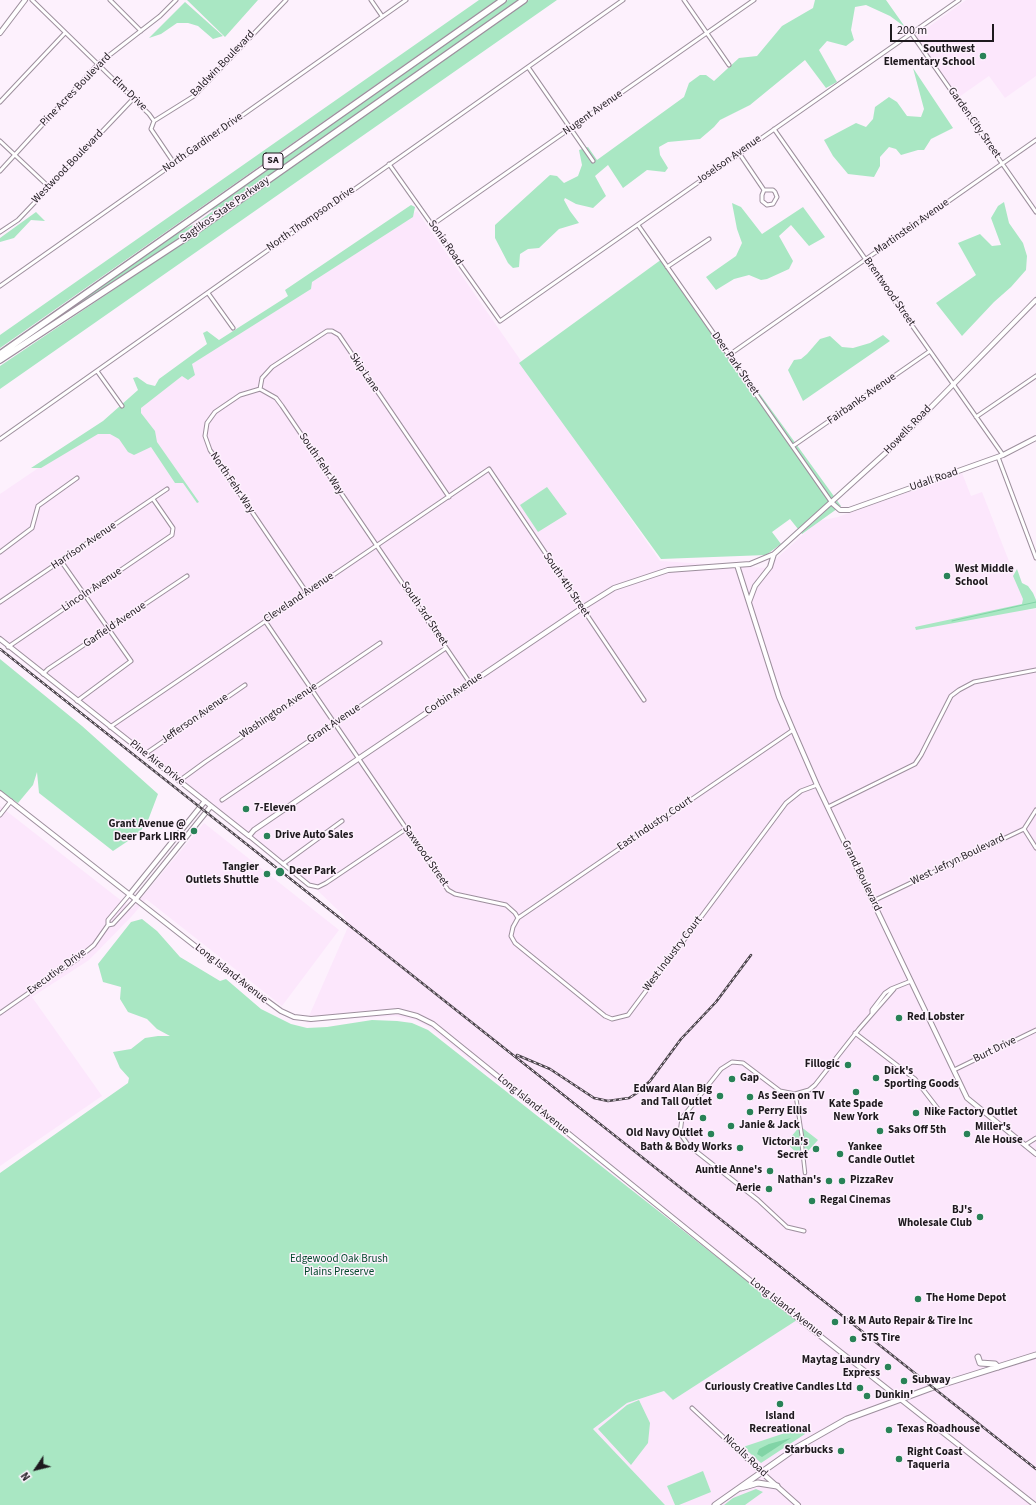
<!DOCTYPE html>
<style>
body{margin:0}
#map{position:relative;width:1036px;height:1505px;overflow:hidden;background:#fdf1fd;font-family:"Source Sans 3",sans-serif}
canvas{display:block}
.north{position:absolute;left:16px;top:1449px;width:40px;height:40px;-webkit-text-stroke:3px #fdf1fd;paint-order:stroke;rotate:235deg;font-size:11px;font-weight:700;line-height:16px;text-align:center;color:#1e191e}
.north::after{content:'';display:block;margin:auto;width:14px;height:18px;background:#1e191e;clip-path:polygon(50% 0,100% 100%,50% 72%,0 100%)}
.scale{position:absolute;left:890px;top:24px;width:104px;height:18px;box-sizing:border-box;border:2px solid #1e191e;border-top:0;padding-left:5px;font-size:12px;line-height:14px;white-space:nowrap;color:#1e191e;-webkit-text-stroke:3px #fdf1fd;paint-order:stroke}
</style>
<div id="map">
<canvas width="1036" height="1505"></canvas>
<div class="north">N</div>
<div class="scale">200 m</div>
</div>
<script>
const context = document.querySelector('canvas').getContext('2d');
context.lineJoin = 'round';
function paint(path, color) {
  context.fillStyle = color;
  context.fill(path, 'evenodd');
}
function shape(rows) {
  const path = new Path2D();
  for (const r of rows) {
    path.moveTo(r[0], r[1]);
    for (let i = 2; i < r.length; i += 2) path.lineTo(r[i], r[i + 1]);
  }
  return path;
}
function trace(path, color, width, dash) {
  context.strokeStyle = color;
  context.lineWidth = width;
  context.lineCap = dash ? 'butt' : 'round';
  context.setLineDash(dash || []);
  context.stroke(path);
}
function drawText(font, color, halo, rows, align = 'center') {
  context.font = font + ' "Source Sans 3",sans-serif';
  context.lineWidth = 3;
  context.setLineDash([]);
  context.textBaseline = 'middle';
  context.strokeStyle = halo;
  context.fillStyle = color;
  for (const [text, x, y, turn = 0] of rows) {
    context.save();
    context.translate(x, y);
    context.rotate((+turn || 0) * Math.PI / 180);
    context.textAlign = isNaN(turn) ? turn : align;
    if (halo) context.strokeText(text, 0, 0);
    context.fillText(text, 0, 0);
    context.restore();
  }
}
paint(shape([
 [966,0,1036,0,1036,76,1005,98,989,76,959,97,916,36],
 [417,211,660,561,766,568,818,521,838,517,962,473,971,496,982,492,1028,610,1036,609,1036,1505,665,1505,593,1429,627,1403,664,1391,673,1400,796,1320,430,1028,415,1020,395,1016,342,1019,306,1023,348,927,344,916,314,887,0,639,0,494],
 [0,806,132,909,204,823,339,930,282,1006,146,899,132,916,89,960,32,997,102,1096,0,1166]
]), '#fce7fc');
paint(shape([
 [187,0,258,0,225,37],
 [479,0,497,0,0,348,0,335],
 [508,0,520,0,220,211,198,222,213,211,211,208],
 [529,0,557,0,0,389,0,366,146,268],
 [815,0,886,0,905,27,890,16,866,5,855,7,851,30,854,40,846,46,827,41,819,50,837,82,826,88,805,60,750,105,720,120,714,127,700,139,668,142,659,147,660,155,668,168,665,172,647,170,623,188,608,165,595,176,606,196,593,208,576,204,565,198,564,200,570,211,579,223,559,229,539,248,528,249,520,254,519,267,513,268,508,263,495,238,495,225,550,175,557,176,564,183,578,176,582,165,579,150,588,147,597,160,684,97,689,83,700,75,706,75,714,81,739,58,757,56,782,26,813,8],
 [185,2,223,36,213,39,198,26,188,23,177,23,161,34,149,38],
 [913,68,953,128,931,139,924,150,918,150,901,155,896,149,889,147,880,157,880,166,874,177,848,174,833,156,824,140,856,123,866,127,873,119,875,107,889,97,897,102,907,116,921,117,924,109],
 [1004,202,1009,223,1023,243,1027,256,1026,270,1011,287,994,302,962,336,936,303,976,275,958,243,980,234,992,246,1001,245,991,218,998,206],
 [732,203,741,207,762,234,803,207,825,237,809,246,791,225,779,236,793,261,789,269,767,279,761,280,749,275,734,279,716,290,706,277,736,256,742,243,737,229],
 [411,205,415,207,413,217,312,282,311,289,192,364,195,375,188,380,182,376,141,408,141,413,155,431,157,442,199,502,197,503,183,483,175,483,151,447,134,455,128,452,119,439,110,434,98,434,41,468,31,468,103,421,138,390,133,378,137,377,147,384,155,386,159,379,207,344,203,333,207,331,219,340,288,296,285,290],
 [36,212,45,221,31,220,14,238,0,242,0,238],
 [194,224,195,225,181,235,180,239,49,323,48,322,173,235],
 [662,259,841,506,802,534,790,519,772,532,781,544,766,555,661,559,519,363],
 [883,335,890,341,803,401,788,370,794,360,801,359,807,354,820,339,830,336,842,347,853,348,870,343],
 [547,487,567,514,538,532,520,505],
 [1017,569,1022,583,1028,586,1033,593,1036,600,1036,608,916,630,915,627,1022,604,1023,599,1013,576],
 [0,659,82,726,158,794,147,823,137,835,113,851,39,793,37,772,33,785,18,803,0,791],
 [142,919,157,931,180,957,220,981,226,979,261,1009,291,1024,307,1028,327,1027,372,1020,397,1021,412,1023,428,1030,797,1320,673,1400,664,1391,627,1403,593,1429,665,1505,0,1505,0,1173,128,1083,129,1078,120,1068,113,1052,131,1049,145,1038,158,1036,170,1036,157,1029,147,1019,128,1012,120,999,121,987,103,982,98,964,131,922],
 [800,1126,818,1140,808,1151,797,1153,786,1143],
 [639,1400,650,1423,648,1443,631,1465,598,1429,627,1405],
 [803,1427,805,1434,761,1463,743,1447],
 [703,1471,711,1492,679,1505,675,1505,667,1486],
 [756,1489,763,1492,745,1505,724,1505,733,1498]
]), '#a9e7c3');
paint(shape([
 [791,1438,762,1457,757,1454,759,1449,769,1444]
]), '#81d4a6');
trace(shape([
 [952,621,1036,602]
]), '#81d4a6', 1);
const pedestrian = shape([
 [796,1097,802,1137],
 [802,1146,805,1173]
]);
const minor = shape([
 [32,0,149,114,154,121,151,129,174,163],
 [110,0,141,31],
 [371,0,382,16],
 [684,0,729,65],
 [911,33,1036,212],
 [528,67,593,161],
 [0,102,65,33],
 [154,121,194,96,286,0],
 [774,129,1003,455],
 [0,141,49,187],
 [739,153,764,190,762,195,762,201,767,205,773,204,777,197,775,192,773,190,764,190],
 [389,164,500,321,959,0],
 [0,171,98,64,160,16,176,0],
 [432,225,754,0],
 [638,225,832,503],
 [0,232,18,220,133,99],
 [667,267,709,239],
 [0,286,406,0],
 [208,293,233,328],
 [729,355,1036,140],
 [97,371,122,406],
 [260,389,276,398,282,406,470,683],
 [260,389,262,378,272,367,327,331,332,331,339,335,449,497],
 [260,389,240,395,215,412,207,423,205,436,210,450,307,593],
 [976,417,1036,376],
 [0,439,623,0],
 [793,446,930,351],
 [998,457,1036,558],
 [0,552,32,528,38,506,77,478],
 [61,561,131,661,77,701],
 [0,602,167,489],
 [265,621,448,890,455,894,506,905,515,913,518,918],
 [8,647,172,535,173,528,153,499],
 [43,674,48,669,187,576],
 [110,727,489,469,644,700],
 [793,730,518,918,513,927,511,936,515,943,605,1016,612,1019,628,1015,786,803,801,791,817,785],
 [145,754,245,685],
 [179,781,205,762,380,643],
 [222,800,446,648],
 [828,807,915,764,921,755,951,696,959,690,974,682,1036,670],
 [0,815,11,801],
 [1024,829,1036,848],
 [249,836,309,885,318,887,326,883,406,829],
 [283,864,342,821],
 [873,901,1024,829,1036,810],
 [108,925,113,924,136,899],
 [0,1013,76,960,94,945,108,925,108,920,130,894],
 [872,1013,872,1010,885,993,891,989,911,981],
 [855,1033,915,1079,942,1114],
 [954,1070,1036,1030],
 [1025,1145,1036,1138],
 [804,1231,787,1227,758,1200,688,1145,680,1133,682,1118,721,1069,732,1062,743,1063,780,1091,795,1094,809,1090,815,1085,859,1029,894,989],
 [692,1408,761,1472]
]);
const tertiary = shape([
 [0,33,25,0],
 [832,503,840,510,849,510,1003,455,1036,438],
 [737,565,779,697,793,730,817,785,967,1098,1036,1154],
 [749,602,755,586,770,567,774,554],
 [0,639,249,836,254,830,358,759,582,608,614,588,668,570,750,564,774,554,891,448,1036,300],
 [0,793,236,978,281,1011,294,1017,311,1019,398,1011,417,1016,433,1024,772,1298,1035,1505],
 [130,894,205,801],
 [136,899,211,806],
 [761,1472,798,1505]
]);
const primary = shape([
 [978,1357,980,1363,995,1364,998,1367],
 [741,1488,758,1483,777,1486],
 [715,1505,796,1448,847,1419,931,1388,1036,1355]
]);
const motorway = shape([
 [0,354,503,0],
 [0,360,187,237,524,0]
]);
trace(pedestrian, '#9d8f9d', 4.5);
trace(minor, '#9d8f9d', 5);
trace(tertiary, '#9d8f9d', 6);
trace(primary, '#9d8f9d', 7);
trace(motorway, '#9d8f9d', 8);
trace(pedestrian, '#fff', 2.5);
trace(minor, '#fff', 3);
trace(tertiary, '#fff', 4);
trace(primary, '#fff', 5);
trace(motorway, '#fff', 5.5);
const rail = shape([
 [0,649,1036,1469],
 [517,1055,550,1069,594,1098,608,1101,629,1098,637,1093,650,1081,681,1039,716,1002,751,955]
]);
trace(rail, '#4c454c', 2.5);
trace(rail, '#fdf1fd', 1, [3]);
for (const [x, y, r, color] of [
 [983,56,4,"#288257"],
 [947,576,4,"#288257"],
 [246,809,4,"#288257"],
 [194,831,4,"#288257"],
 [267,836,4,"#288257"],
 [280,872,5,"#288257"],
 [267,874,4,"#288257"],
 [899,1018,4,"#288257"],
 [848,1065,4,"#288257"],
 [876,1078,4,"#288257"],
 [732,1079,4,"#288257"],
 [856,1092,4,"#288257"],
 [720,1096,4,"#288257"],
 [750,1097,4,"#288257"],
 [750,1112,4,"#288257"],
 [916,1113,4,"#288257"],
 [703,1118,4,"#288257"],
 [731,1126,4,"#288257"],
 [880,1131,4,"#288257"],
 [711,1134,4,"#288257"],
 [967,1134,4,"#288257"],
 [740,1148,4,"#288257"],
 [816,1149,4,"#288257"],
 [840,1154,4,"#288257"],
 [770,1171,4,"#288257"],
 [829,1181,4,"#288257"],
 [842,1181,4,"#288257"],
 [769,1189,4,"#288257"],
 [812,1201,4,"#288257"],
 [980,1217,4,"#288257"],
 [918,1299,4,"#288257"],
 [835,1322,4,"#288257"],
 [853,1339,4,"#288257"],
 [888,1367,4,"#288257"],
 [904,1381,4,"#288257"],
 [860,1388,4,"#288257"],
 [867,1396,4,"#288257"],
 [780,1404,4,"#288257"],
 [889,1430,4,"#288257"],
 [841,1451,4,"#288257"],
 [899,1459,4,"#288257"]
]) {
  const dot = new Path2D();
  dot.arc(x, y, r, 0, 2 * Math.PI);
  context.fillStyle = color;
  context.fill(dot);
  trace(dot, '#fdf1fd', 1.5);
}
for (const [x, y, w] of [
 [273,161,20]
]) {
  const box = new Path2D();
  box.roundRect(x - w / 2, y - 8, w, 16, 3);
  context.fillStyle = '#fdf1fd';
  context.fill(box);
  trace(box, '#1e191e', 1);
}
drawText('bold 10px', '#1e191e', null, [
 ["SA",273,161]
]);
drawText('bold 11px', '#1e191e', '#fdf1fd', [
 ["Southwest",975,50,"right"],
 ["Elementary School",975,63,"right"],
 ["West Middle",955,570],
 ["School",955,583],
 ["7-Eleven",254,809],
 ["Grant Avenue @",186,825,"right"],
 ["Deer Park LIRR",186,838,"right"],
 ["Drive Auto Sales",275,836],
 ["Tangier",259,868,"right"],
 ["Outlets Shuttle",259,881,"right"],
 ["Deer Park",289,872],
 ["Red Lobster",907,1018],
 ["Fillogic",840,1065,"right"],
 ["Dick's",884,1072],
 ["Sporting Goods",884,1085],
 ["Gap",740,1079],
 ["Edward Alan Big",712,1090,"right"],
 ["and Tall Outlet",712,1103,"right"],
 ["As Seen on TV",758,1097],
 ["Kate Spade",856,1105,"center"],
 ["New York",856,1118,"center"],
 ["Perry Ellis",758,1112],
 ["Nike Factory Outlet",924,1113],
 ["LA7",695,1118,"right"],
 ["Janie & Jack",739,1126],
 ["Miller's",975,1128],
 ["Ale House",975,1141],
 ["Saks Off 5th",888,1131],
 ["Old Navy Outlet",703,1134,"right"],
 ["Victoria's",808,1143,"right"],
 ["Secret",808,1156,"right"],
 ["Bath & Body Works",732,1148,"right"],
 ["Yankee",848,1148],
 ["Candle Outlet",848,1161],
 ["Auntie Anne's",762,1171,"right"],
 ["Nathan's",821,1181,"right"],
 ["PizzaRev",850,1181],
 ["Aerie",761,1189,"right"],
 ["Regal Cinemas",820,1201],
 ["BJ's",972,1211,"right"],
 ["Wholesale Club",972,1224,"right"],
 ["The Home Depot",926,1299],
 ["I & M Auto Repair & Tire Inc",843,1322],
 ["STS Tire",861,1339],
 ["Maytag Laundry",880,1361,"right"],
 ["Express",880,1374,"right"],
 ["Subway",912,1381],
 ["Curiously Creative Candles Ltd",852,1388,"right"],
 ["Dunkin'",875,1396],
 ["Island",780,1417,"center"],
 ["Recreational",780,1430,"center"],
 ["Texas Roadhouse",897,1430],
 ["Starbucks",833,1451,"right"],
 ["Right Coast",907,1453],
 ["Taqueria",907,1466]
], 'left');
drawText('11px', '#1e191e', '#fdf1fd', [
 ["Baldwin Boulevard",223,64,-46],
 ["Pine Acres Boulevard",76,90,-46],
 ["Elm Drive",129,94,44],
 ["Nugent Avenue",593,113,-35],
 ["Garden City Street",974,123,55],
 ["North Gardiner Drive",203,143,-35],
 ["Joselson Avenue",729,160,-35],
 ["Westwood Boulevard",68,167,-46],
 ["Sagtikos State Parkway",225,210,-35],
 ["North Thompson Drive",311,219,-35],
 ["Martinstein Avenue",912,227,-35],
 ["Sonia Road",445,243,55],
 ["Brentwood Street",889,292,55],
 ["Deer Park Street",735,364,55],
 ["Skip Lane",364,373,56],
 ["Fairbanks Avenue",862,399,-35],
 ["Howells Road",908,430,-46],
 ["South Fehr Way",321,464,56],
 ["Udall Road",934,480,-19],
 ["North Fehr Way",232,483,56],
 ["Harrison Avenue",84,546,-34],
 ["South 4th Street",566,585,56],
 ["Lincoln Avenue",92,590,-34],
 ["Cleveland Avenue",299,598,-34],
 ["South 3rd Street",424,614,56],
 ["Garfield Avenue",115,625,-34],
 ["Corbin Avenue",454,694,-34],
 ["Washington Avenue",279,711,-34],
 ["Jefferson Avenue",195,719,-35],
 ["Grant Avenue",334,724,-34],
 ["Pine Aire Drive",157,763,38],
 ["East Industry Court",655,824,-34],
 ["Saxwood Street",425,856,55],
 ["West Jefryn Boulevard",958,860,-26],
 ["Grand Boulevard",861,876,64],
 ["West Industry Court",673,954,-53],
 ["Executive Drive",57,972,-36],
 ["Long Island Avenue",231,974,38],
 ["Burt Drive",995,1050,-26],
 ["Long Island Avenue",533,1105,39],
 ["Long Island Avenue",786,1308,38],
 ["Nicolls Road",745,1456,43]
]);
drawText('11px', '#04492c', '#fdf1fd', [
 ["Edgewood Oak Brush",339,1260],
 ["Plains Preserve",339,1273]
]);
</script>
